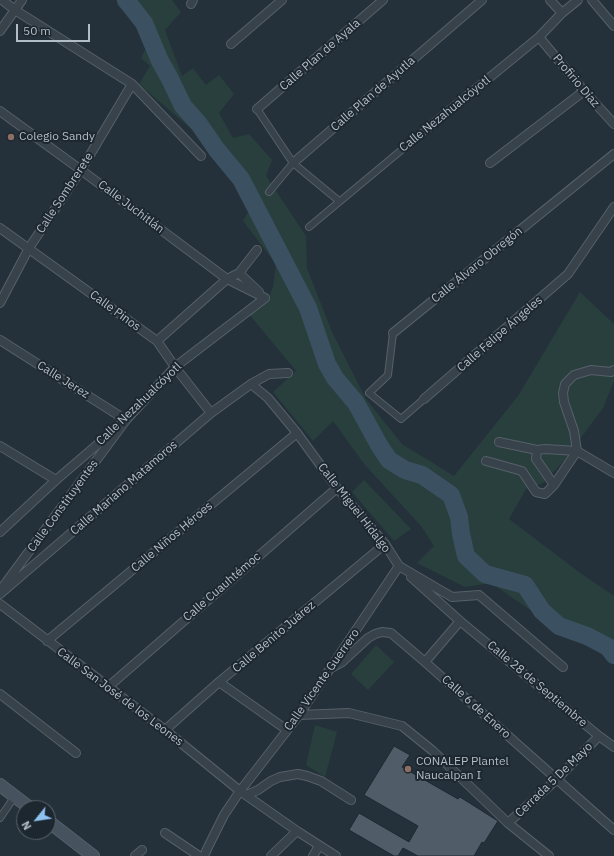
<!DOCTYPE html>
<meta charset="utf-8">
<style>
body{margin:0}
#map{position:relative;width:614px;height:856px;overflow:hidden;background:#24313a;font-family:"IBM Plex Sans",sans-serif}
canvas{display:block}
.north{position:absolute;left:16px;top:800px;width:40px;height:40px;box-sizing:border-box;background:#1d2730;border:1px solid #59636c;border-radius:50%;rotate:240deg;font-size:11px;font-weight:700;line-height:16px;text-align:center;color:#b3bdc6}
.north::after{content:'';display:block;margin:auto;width:14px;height:18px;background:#8ec2f1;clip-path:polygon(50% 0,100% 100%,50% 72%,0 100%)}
.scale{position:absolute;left:16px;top:24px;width:74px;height:18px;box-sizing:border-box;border:2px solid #b3bdc6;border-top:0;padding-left:5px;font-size:12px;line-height:14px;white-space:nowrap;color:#b3bdc6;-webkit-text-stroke:3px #1d2730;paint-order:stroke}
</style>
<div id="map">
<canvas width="614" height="856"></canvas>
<div class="north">N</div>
<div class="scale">50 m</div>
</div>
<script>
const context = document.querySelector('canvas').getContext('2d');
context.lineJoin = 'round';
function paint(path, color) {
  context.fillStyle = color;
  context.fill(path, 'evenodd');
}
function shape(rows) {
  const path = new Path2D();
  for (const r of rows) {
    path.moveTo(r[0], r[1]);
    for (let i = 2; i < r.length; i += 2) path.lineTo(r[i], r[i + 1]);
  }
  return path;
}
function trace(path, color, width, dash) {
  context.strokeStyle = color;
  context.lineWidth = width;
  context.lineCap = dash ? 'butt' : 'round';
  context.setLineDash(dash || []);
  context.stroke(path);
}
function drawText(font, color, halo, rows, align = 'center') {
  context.font = font + ' "IBM Plex Sans",sans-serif';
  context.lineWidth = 4;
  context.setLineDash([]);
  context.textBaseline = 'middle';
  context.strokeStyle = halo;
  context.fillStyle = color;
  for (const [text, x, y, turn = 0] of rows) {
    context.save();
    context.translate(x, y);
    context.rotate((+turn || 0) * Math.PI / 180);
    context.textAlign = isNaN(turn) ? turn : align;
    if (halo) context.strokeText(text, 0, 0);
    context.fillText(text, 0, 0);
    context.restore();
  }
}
paint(shape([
 [116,0,172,0,181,12,165,30,182,76,193,68,206,85,219,75,234,94,219,113,233,138,249,134,272,160,266,176,306,236,307,268,332,332,366,399,402,444,454,476,518,396,580,292,614,324,614,381,603,408,564,461,543,483,526,489,509,519,583,575,614,596,614,655,606,650,558,629,491,583,465,587,417,563,434,546,421,526,365,465,333,421,313,441,273,392,296,371,249,314,268,299,273,287,276,264,243,221,250,209,227,173,195,132,139,84,150,66,141,58,148,44,142,29,118,6],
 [364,480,411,529,394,541,352,492],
 [376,645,394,662,368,690,351,674],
 [315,725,337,732,325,777,306,765]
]), '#293f3d');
trace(shape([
 [126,0,144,23,160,61,169,77,183,106,199,124,217,150,241,179,308,308,327,364,335,378,356,403,379,445,389,460,405,470,422,475,451,495,459,517,461,534,466,556,485,574,525,585,542,611,559,626,587,636,608,647,614,655]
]), '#3b5162', 18);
const building = shape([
 [394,746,410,755,402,767,458,799,460,797,498,821,484,843,482,842,474,856,418,856,403,848,398,856,394,856,349,830,359,813,409,842,418,826,364,795,394,746]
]);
paint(building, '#505d68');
trace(building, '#1f2932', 1);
const pedestrian = shape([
 [257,109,293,163,339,201],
 [269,192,293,163],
 [309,227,428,128],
 [393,333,388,375,369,393,401,419,424,399],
 [0,818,15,796]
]);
const minor = shape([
 [2,0,15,10,132,84,201,156],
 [550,0,562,13],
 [592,0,614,26],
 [191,4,193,0],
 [0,31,22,0],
 [539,37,584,91,614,124],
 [231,44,282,0],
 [257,109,383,0],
 [0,111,81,170,227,279,265,298],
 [428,128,539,37,562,13,578,0],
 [293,163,482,0],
 [490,163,584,91],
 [0,228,157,341,175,367,211,413],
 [239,273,259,292],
 [0,303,29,248,81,170,132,84],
 [393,333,614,154],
 [0,340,126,420,2,588],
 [157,341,227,279,239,273,257,250],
 [251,384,268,398,297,433,337,488,385,544,399,566,452,597,479,595,563,667],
 [424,399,568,274,614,207],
 [499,442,537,450,545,449,577,451,614,473],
 [0,446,56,480],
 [537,450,536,459,554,485],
 [577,451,574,431,564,402,563,393,565,384,574,375,591,370,611,372,614,370],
 [486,461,522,471,536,492,545,494,554,485,577,451],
 [0,532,56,480,126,420,175,367,265,298],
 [411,577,460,621,599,736,614,747],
 [0,594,211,413,251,384,269,374,288,373],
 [0,604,165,730,240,791,297,831,336,856],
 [47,641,297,433],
 [425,662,460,621],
 [331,668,342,662,368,638,375,634,382,632,391,633,425,662,614,830],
 [219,682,287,730],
 [108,687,337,488],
 [0,694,76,753],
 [299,715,349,713,402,726,433,751,508,823,549,856],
 [165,730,219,682,385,544],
 [246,795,258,790,271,781,280,777,298,774,307,776,321,781,351,800],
 [508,823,556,780,599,736],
 [165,833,199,856],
 [135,856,142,850],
 [204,856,208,847,224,815,240,791,299,715,399,566],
 [271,856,297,831],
 [313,856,319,846]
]);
const secondary = shape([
 [0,785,30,808],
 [48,821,93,856]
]);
trace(pedestrian, '#566069', 8);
trace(minor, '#566069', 10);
trace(secondary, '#566069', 14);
trace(pedestrian, '#38424b', 6);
trace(minor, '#38424b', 8);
trace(secondary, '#46525d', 12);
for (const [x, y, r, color] of [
 [11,137,4,"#8d6e63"],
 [408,769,4,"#8d6e63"]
]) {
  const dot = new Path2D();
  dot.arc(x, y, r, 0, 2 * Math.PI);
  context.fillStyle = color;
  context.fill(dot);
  trace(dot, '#1d2730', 1.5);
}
drawText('12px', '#b3bdc6', '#1d2730', [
 ["Calle Plan de Ayala",320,55,-41],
 ["Profirio Díaz",576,81,50],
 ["Calle Plan de Ayutla",373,94,-41],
 ["Calle Nezahualcóyotl",445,114,-39],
 ["Calle Sombrerete",65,193,-57],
 ["Calle Juchitlán",131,207,37],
 ["Calle Álvaro Obregón",477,265,-39],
 ["Calle Pinos",115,311,36],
 ["Calle Felipe Ángeles",500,334,-41],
 ["Calle Jerez",63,380,32],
 ["Calle Nezahualcóyotl",139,404,-44],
 ["Calle Mariano Matamoros",124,488,-41],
 ["Calle Constituyentes",63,506,-54],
 ["Calle Miguel Hidalgo",354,508,52],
 ["Calle Niños Héroes",172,537,-40],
 ["Calle Cuauhtémoc",222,587,-41],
 ["Calle Benito Juárez",274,637,-40],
 ["Calle Vicente Guerrero",322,680,-55],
 ["Calle 28 de Septiembre",537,684,40],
 ["Calle San José de los Leones",120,697,37],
 ["Calle 6 de Enero",476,707,42],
 ["Cerrada 5 De Mayo",554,780,-44]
]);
drawText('12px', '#b3bdc6', '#1d2730', [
 ["Colegio Sandy",19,137],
 ["CONALEP Plantel",416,762],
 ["Naucalpan I",416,776]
], 'left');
</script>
